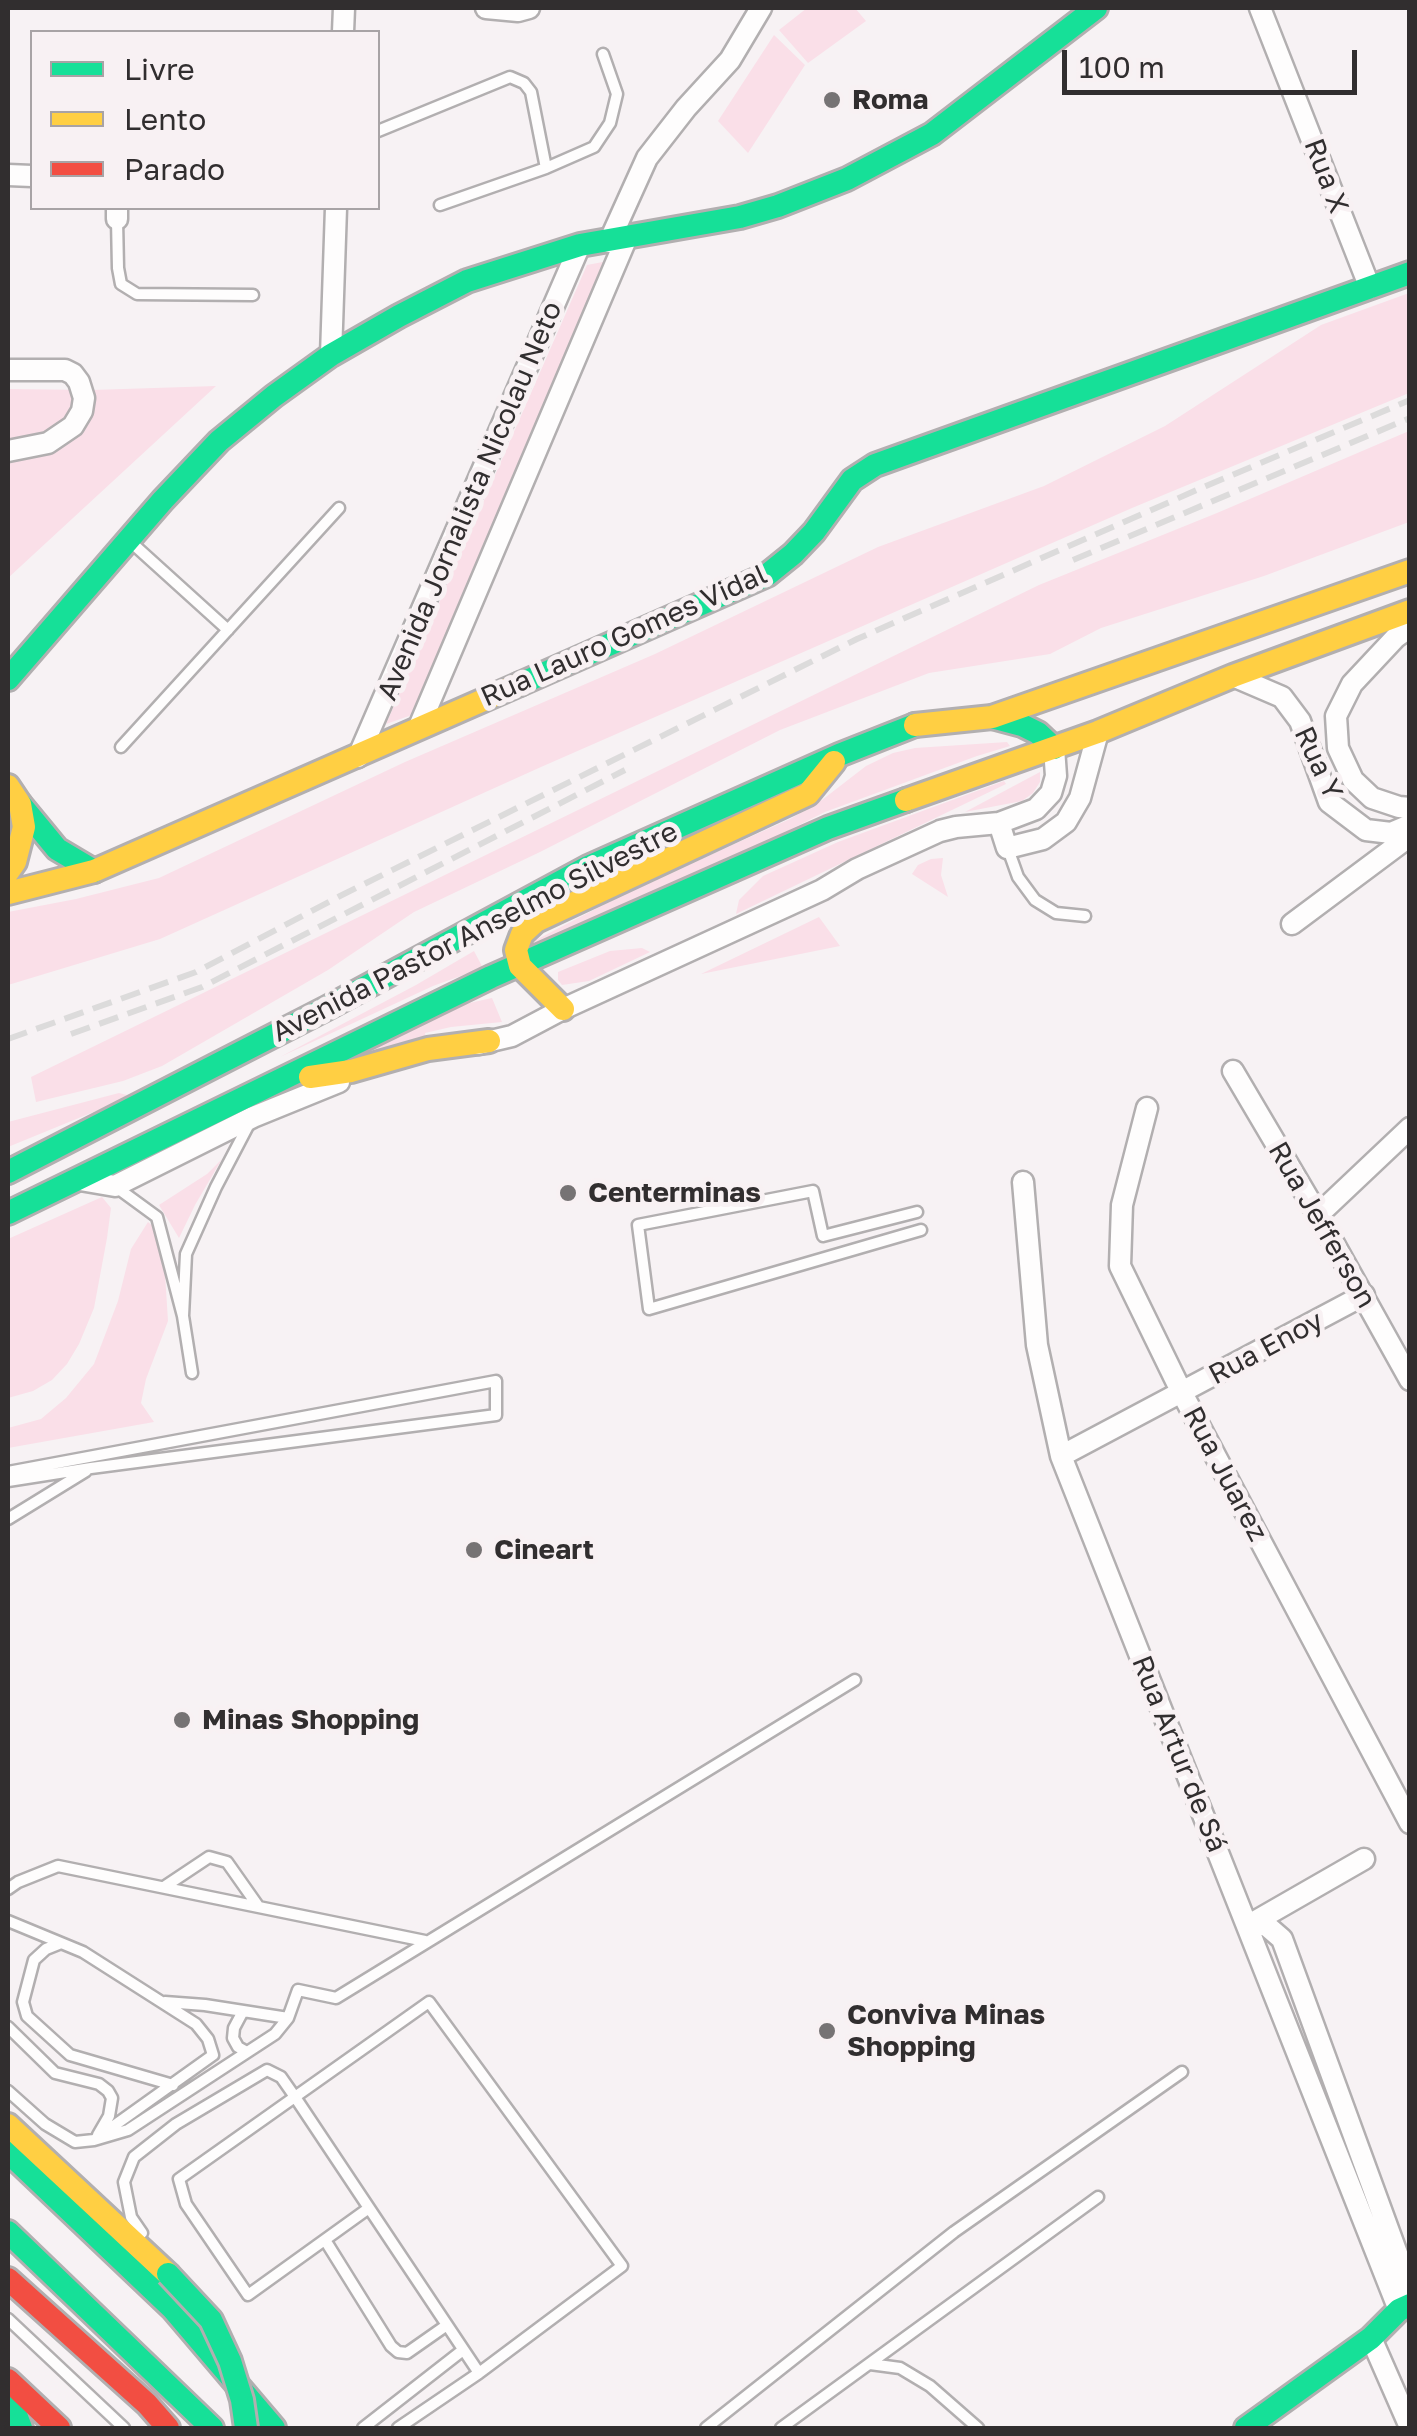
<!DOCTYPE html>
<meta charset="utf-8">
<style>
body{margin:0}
#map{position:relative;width:1417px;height:2436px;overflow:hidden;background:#f7f2f4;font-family:"Golos Text",sans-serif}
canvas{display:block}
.frame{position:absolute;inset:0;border:10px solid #312e2f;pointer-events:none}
.legend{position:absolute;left:30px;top:30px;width:350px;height:180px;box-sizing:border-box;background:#f8f1f3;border:2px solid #a8a3a5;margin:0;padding:12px 18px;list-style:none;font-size:30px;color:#312e2f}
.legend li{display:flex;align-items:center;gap:20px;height:50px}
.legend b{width:50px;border:2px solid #a8a3a5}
.scale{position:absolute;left:1062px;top:50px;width:295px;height:45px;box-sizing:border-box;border:5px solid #312e2f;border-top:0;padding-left:12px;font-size:30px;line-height:35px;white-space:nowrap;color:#312e2f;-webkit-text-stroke:8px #f8f1f3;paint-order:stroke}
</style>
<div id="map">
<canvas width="1417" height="2436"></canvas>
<div class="frame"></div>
<ul class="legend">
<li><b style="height:12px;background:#16e098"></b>Livre</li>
<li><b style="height:12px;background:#ffcf43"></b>Lento</li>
<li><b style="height:12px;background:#f24e42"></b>Parado</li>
</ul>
<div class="scale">100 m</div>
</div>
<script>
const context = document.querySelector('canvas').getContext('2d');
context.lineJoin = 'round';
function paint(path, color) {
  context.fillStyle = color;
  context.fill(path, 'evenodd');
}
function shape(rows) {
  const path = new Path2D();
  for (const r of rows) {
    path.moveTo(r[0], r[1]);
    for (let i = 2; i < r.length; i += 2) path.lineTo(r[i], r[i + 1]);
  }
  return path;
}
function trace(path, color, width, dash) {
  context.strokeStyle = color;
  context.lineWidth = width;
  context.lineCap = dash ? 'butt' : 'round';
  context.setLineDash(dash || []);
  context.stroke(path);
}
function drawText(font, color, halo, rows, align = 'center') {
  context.font = font + ' "Golos Text",sans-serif';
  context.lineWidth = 10;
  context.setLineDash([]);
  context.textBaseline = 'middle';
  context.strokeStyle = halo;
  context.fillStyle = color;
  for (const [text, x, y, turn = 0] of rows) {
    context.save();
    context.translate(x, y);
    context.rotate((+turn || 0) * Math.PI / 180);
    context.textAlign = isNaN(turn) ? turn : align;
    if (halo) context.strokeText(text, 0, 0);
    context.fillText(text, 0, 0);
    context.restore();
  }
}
paint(shape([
 [807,8,855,8,866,21,808,63,779,30],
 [774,35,805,65,748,153,718,121],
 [608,261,412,715,386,724,587,265],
 [1409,293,1409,393,1132,508,541,767,160,939,8,985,8,912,76,899,159,878,405,762,655,654,878,547,1044,486,1165,426,1321,325],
 [216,386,8,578,8,389,92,390],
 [1409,431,1409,522,1264,576,1101,628,1050,654,929,673,780,730,540,852,414,912,328,970,162,1066,123,1081,36,1102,31,1077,1039,585,1217,513],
 [1007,742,1010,746,977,756,825,812,718,866,535,950,534,941,632,890,790,819,822,800,866,766,893,753,915,748],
 [1040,772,1040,782,1033,793,1022,801,965,812],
 [1004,781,1006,784,736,914,739,900,763,876,838,842],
 [943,858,941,875,948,897,912,874,918,865,931,859],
 [819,917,840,946,701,974],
 [642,948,650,952,589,981,562,985,558,980,558,972,610,951],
 [474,951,483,968,433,986,280,1057,416,985],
 [492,998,502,1022,451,1027,425,1033,426,1040,350,1061,465,1004],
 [119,1093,127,1095,113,1104,8,1147,8,1122],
 [222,1159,195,1205,179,1238,159,1205,207,1174],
 [102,1197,111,1208,107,1238,94,1308,79,1344,67,1364,52,1380,33,1391,8,1398,8,1239],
 [148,1222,154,1227,165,1274,168,1321,146,1379,141,1403,154,1422,8,1448,8,1428,41,1419,66,1398,94,1364,118,1301,131,1249]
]), '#fadfe8');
const lane = shape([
 [378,131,510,77,524,83,531,92,546,168,594,147,610,123,617,94,603,54],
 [440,205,546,168],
 [117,220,118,268,121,284,137,294,253,295],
 [133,544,228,630],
 [121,747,339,508],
 [1008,849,1018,877,1035,900,1056,913,1085,916],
 [116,1187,157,1217,183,1316,192,1373],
 [917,1212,823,1236,813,1191,638,1225,649,1309,921,1230],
 [183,1316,186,1254,216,1187,250,1122],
 [8,1472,496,1381,496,1415,91,1468,8,1481],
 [8,1519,86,1471],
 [164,1887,209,1857,227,1862,258,1906],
 [8,1889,18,1882,58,1866,425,1941],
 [8,1921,83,1952,196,2024,208,2039,213,2055,94,2140,75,2142,45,2124,8,2091],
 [61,1943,46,1949,34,1960,23,2002,27,2016,70,2055,173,2085],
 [165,2002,205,2005,288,2018],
 [242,2013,234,2028,233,2038,238,2047,247,2052],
 [8,2027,55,2073,99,2084,108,2091,112,2098,109,2116,98,2135],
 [94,2140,128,2130,275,2034,288,2018,298,1990,336,1998,855,1680],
 [369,2208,248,2295,186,2204,179,2179,429,2002,622,2266,479,2373,398,2428],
 [142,2233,131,2217,124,2182,134,2157,176,2124,267,2070,281,2077,295,2097,479,2373],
 [325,2240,391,2346,398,2352,407,2353,447,2325],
 [8,2319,124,2428],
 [870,2364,900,2368,930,2386,978,2428],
 [363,2428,463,2350],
 [706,2428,954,2232,1182,2072],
 [781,2428,1098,2197]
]);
const street = shape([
 [486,8,518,11,529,8],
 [1260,8,1370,288],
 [343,32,344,8],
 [8,175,32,176],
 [117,219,117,208],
 [609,242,647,158,686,108,730,60,761,8],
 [331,355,336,208],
 [8,370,65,370,73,374,79,382,84,398,82,411,73,426,48,443,8,451],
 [1410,627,1396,637,1352,684,1336,716,1338,748,1353,780,1372,798,1399,807,1410,808],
 [1233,676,1282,697,1300,721,1329,802,1366,830,1391,833,1410,825],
 [418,729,627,237],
 [358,757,580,245],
 [999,823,1007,848,1043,839,1066,822,1080,798,1098,732],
 [1292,924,1410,836],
 [478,1044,512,1036,563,1009,822,890,857,869,940,831,956,827,999,823,1036,809,1051,793,1056,776,1054,748],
 [1233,1071,1318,1215,1410,1380],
 [1147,1108,1122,1205,1120,1266,1182,1393,1410,1823],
 [80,1180,115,1186,253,1117,339,1082],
 [1023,1182,1037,1345,1061,1456,1399,2310],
 [1318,1215,1410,1128],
 [1061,1456,1364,1295],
 [1254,1923,1267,1926,1282,1939,1410,2289],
 [1249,1925,1364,1859],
 [1371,2338,1410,2427]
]);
const fast = shape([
 [8,679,163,500,219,441,274,396,331,355,399,316,467,281,580,245,740,217,778,206,847,179,932,134,1096,8],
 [520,684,767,575,793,554,814,532,852,480,875,465,1410,273],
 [992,717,1022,725,1038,733,1054,748],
 [20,804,57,849,94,871],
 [8,1172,327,1008,588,867,839,755,915,725],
 [8,1213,491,977,828,828,906,800],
 [8,2152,172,2308,274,2428],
 [8,2232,212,2428],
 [8,2393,21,2428],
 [1246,2428,1371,2338,1399,2310,1410,2305]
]);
const slow = shape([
 [915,725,992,717,1410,571],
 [8,786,20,804,24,827,15,862,8,872],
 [906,800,1098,732,1233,676,1410,611],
 [8,893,94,871,520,684],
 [563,1009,520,966,516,950,522,934,536,921,808,794,834,762],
 [310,1077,351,1071,428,1049,489,1041],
 [8,2125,168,2274]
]);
const jam = shape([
 [8,2279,147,2404,168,2428],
 [8,2380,59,2428]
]);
trace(lane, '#b2afb0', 15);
trace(street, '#b2afb0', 25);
trace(fast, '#b2afb0', 28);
trace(slow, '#b2afb0', 28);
trace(jam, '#b2afb0', 28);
trace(lane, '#fefdfd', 10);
trace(street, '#fefdfd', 20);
trace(fast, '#16e098', 22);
trace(slow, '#ffcf43', 22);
trace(jam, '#f24e42', 22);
trace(shape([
 [1073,560,1410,418],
 [71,1034,202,987,625,770],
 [8,1039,196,972,340,896,857,639,1206,486,1410,400]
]), '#dcdbdb', 6, [20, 10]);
const fastBridge = shape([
 [168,2274,211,2320,230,2361,242,2400,246,2428]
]);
trace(fastBridge, '#b2afb0', 28, []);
trace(fastBridge, '#16e098', 22);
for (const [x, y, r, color] of [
 [832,100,10,"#767374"],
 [568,1193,10,"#767374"],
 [474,1550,10,"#767374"],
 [182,1720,10,"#767374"],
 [827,2031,10,"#767374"]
]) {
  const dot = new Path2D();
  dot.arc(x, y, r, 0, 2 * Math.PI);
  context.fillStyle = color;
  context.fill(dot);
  trace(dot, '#f8f1f3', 4);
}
drawText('bold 28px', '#312e2f', '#f8f1f3', [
 ["Roma",852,100],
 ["Centerminas",588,1193],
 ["Cineart",494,1550],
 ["Minas Shopping",202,1720],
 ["Conviva Minas",847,2015],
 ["Shopping",847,2047]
], 'left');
drawText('28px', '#312e2f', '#f8f1f3', [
 ["Rua X",1326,176,69],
 ["Avenida Jornalista Nicolau Neto",470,501,-67],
 ["Rua Lauro Gomes Vidal",624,636,-24],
 ["Rua Y",1318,763,65],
 ["Avenida Pastor Anselmo Silvestre",475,932,-27],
 ["Rua Jefferson",1322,1225,60],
 ["Rua Enoy",1266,1348,-28],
 ["Rua Juarez",1225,1474,62],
 ["Rua Artur de Sá",1179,1754,68]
]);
</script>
